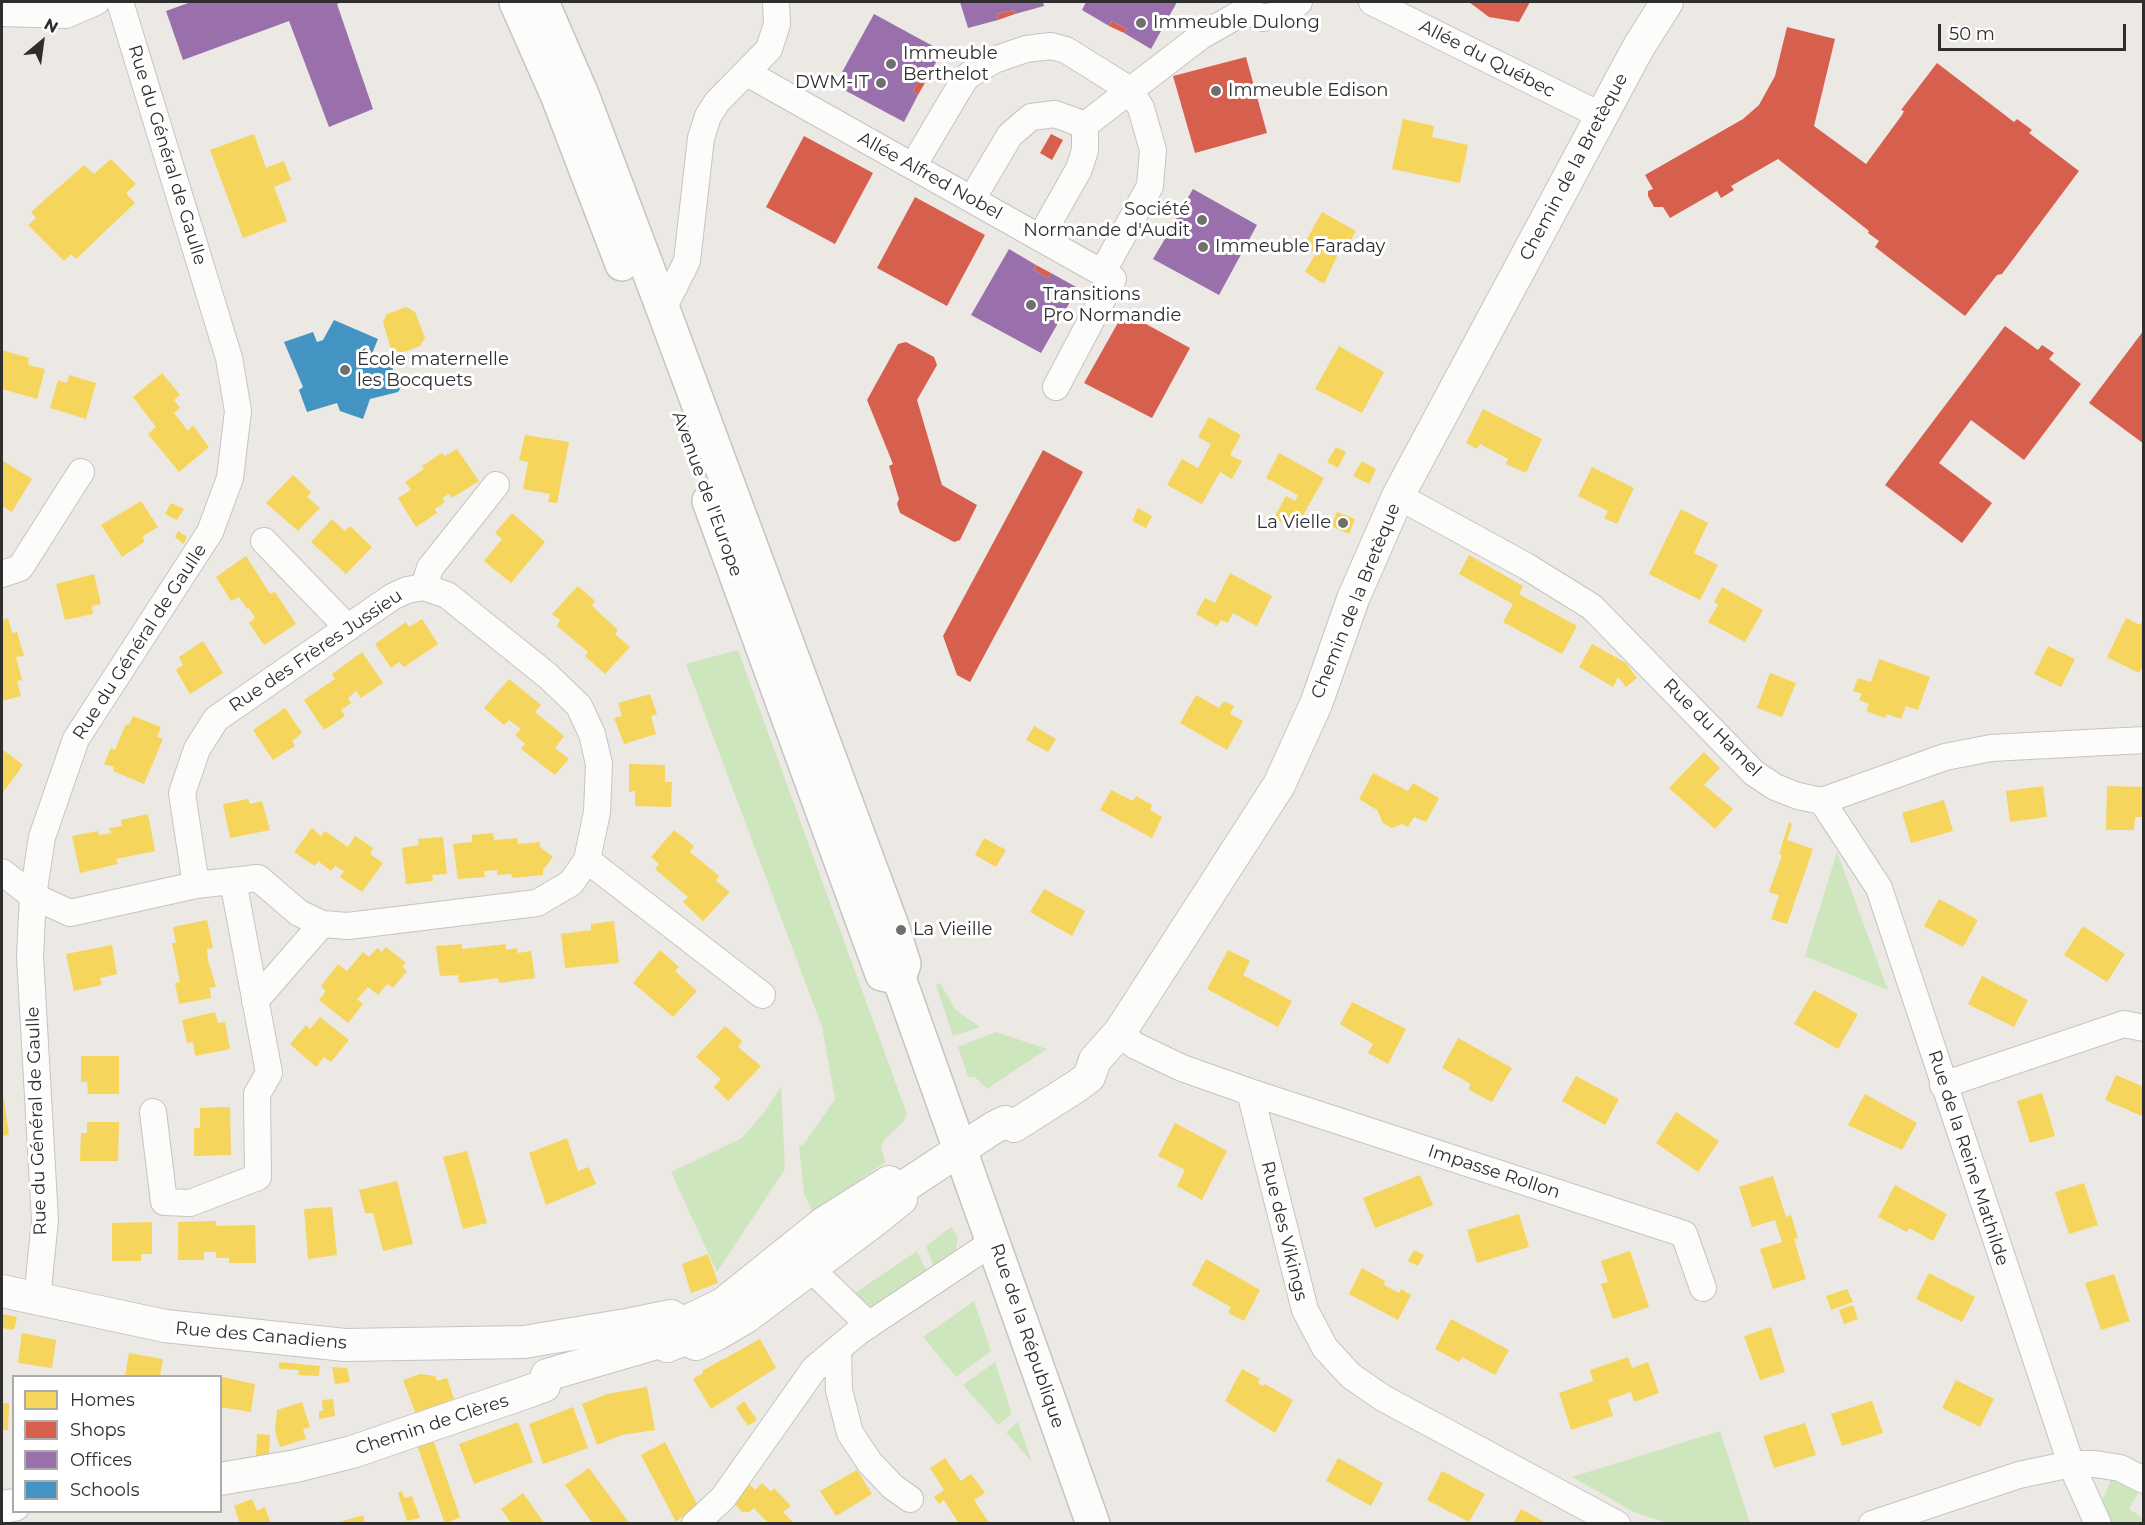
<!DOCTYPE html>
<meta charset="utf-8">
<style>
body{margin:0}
#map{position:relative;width:2145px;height:1525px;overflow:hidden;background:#ece8e4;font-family:Montserrat,sans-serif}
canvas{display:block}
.frame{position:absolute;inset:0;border:3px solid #2e2e2e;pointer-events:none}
.legend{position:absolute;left:12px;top:1375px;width:210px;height:138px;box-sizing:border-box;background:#fff;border:2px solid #ababab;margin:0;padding:8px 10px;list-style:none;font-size:18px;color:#2e2e2e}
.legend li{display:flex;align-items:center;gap:12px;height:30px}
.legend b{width:30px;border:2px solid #ababab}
.north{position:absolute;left:12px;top:12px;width:60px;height:60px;-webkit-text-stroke:4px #fff;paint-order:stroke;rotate:29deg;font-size:16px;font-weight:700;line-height:24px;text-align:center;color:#2e2e2e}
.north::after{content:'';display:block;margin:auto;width:21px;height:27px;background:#2e2e2e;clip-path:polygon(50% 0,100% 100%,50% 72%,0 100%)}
.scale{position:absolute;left:1938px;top:24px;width:188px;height:27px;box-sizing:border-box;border:3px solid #2e2e2e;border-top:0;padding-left:8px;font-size:18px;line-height:21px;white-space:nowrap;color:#2e2e2e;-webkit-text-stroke:4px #fff;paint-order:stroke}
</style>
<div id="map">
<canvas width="2145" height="1525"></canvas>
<div class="frame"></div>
<ul class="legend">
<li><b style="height:16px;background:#f6d55c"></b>Homes</li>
<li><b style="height:16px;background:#d6604d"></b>Shops</li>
<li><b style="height:16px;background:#9970ab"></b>Offices</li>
<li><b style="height:16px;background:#4393c3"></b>Schools</li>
</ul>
<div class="north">N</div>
<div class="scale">50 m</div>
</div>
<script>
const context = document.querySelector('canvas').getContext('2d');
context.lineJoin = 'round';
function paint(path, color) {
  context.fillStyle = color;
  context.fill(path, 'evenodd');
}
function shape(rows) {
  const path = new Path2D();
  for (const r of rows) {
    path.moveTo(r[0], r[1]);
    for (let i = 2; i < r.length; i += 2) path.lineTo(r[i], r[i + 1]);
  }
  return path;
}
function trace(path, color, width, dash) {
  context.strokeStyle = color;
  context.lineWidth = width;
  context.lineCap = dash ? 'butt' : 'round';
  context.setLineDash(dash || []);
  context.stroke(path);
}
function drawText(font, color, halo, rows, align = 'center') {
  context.font = font + ' Montserrat,sans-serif';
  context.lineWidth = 6;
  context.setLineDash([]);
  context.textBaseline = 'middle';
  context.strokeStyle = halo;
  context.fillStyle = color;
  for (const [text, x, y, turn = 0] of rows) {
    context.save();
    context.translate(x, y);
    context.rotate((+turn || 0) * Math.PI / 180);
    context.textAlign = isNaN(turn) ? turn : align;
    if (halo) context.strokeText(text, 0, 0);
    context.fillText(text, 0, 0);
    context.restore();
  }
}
paint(shape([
 [738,650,907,1114,903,1122,883,1141,881,1148,885,1162,813,1213,804,1194,799,1146,804,1144,835,1099,822,1027,686,664],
 [1837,852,1888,990,1805,956],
 [940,983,956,1010,980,1027,953,1036,936,985],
 [996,1032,1047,1049,987,1089,975,1077,968,1077,958,1047],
 [781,1086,785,1169,717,1272,671,1172,742,1138,766,1110],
 [951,1227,958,1238,955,1255,935,1270,926,1246],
 [917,1251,928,1274,871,1309,852,1295],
 [974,1301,991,1351,956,1377,923,1337],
 [995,1362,1012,1414,998,1425,963,1385],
 [1018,1422,1032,1462,1006,1432],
 [1720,1431,1750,1523,1667,1523,1634,1512,1572,1477],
 [2112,1478,2138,1493,2129,1509,2143,1518,2143,1523,2109,1523,2100,1505]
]), '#cee6be');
paint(shape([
 [1403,119,1434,126,1432,137,1468,145,1460,183,1392,169],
 [254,134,266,168,284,161,291,180,274,187,287,221,243,238,210,150],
 [111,159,136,184,126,193,135,203,76,259,71,254,64,261,28,225,36,218,31,212,84,165,94,174],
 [1322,212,1356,231,1344,252,1340,250,1324,284,1305,272,1316,253,1303,246],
 [406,307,415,312,425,338,420,346,401,353,391,349,383,322,387,314],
 [1339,346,1384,372,1362,413,1315,389],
 [2,350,29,358,28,365,45,369,37,399,2,389],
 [162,373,180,395,174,400,180,408,174,413,188,431,193,425,209,447,179,472,148,434,156,427,133,397],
 [69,375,96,383,86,419,50,408,58,380,67,383],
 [1483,409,1542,439,1526,473,1506,464,1508,459,1480,444,1477,449,1466,443],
 [1209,417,1241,435,1230,455,1242,461,1232,479,1220,472,1202,504,1167,485,1182,459,1198,468,1211,444,1198,437],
 [525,435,569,442,557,503,548,502,550,494,523,489,528,462,519,460],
 [1336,447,1346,452,1338,468,1327,462],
 [457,449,479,481,452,498,449,494,442,498,445,502,435,509,437,513,416,527,398,498,411,490,405,482,424,469,422,466,442,453,445,456],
 [1279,453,1324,478,1295,530,1274,518,1286,496,1295,501,1298,495,1266,478],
 [2,460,32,479,12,512,4,507,2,511],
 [1362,461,1376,469,1369,484,1353,476],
 [1592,467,1634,488,1617,524,1604,518,1608,511,1578,496],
 [293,475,311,492,307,497,320,508,298,531,266,503],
 [141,501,158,527,143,536,144,542,122,557,101,525],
 [171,503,184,509,177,520,165,514],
 [1138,508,1152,516,1146,528,1132,521],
 [1681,509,1708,523,1694,553,1718,565,1700,600,1649,574],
 [1337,512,1355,519,1349,534,1331,526],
 [512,513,545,542,511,583,484,561,502,539,495,533],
 [332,519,345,531,350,526,372,547,346,574,311,542],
 [178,531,187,537,184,544,175,537],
 [1469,555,1523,586,1519,594,1577,626,1562,654,1503,622,1513,604,1459,574],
 [246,556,270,594,275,592,296,624,264,645,249,623,255,618,249,608,247,609,239,597,231,601,216,577],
 [1230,573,1272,596,1257,626,1233,613,1228,623,1221,620,1217,626,1196,614,1205,598,1215,603],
 [94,574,101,604,92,606,93,614,65,620,56,584],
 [578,586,595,601,592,606,618,630,615,634,630,647,605,674,585,656,588,652,557,626,560,620,552,614],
 [1722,587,1763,610,1745,642,1708,622,1718,605,1714,602],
 [8,618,12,633,17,632,24,656,16,657,22,680,17,681,21,696,2,701,2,620],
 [2126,618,2140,625,2144,618,2144,664,2139,673,2107,657],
 [422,619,438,644,404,667,399,662,391,668,375,644,406,622,409,627],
 [203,641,223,673,190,694,176,670,183,665,179,657],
 [1592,644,1626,663,1637,678,1626,687,1618,677,1613,687,1579,667],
 [2048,646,2075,659,2061,687,2034,674],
 [362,652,383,683,361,698,356,691,348,698,351,703,341,710,345,716,324,730,304,700,335,679,332,674],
 [1879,659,1930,677,1918,710,1906,706,1901,719,1887,714,1885,718,1866,711,1869,704,1859,700,1862,694,1853,691,1858,678,1871,682],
 [1770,673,1796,683,1782,717,1757,708],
 [509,679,541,705,535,712,564,736,555,748,569,759,555,775,521,749,525,744,515,735,521,729,509,720,504,725,484,708],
 [650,694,657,714,651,716,656,734,624,744,614,718,622,716,618,703],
 [1196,695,1219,708,1224,701,1234,706,1230,714,1243,721,1227,750,1180,723],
 [285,708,302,733,292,741,295,746,273,760,253,730],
 [133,716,161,727,157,737,163,739,144,784,113,771,114,767,104,764,111,748,115,750,126,724,129,725],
 [1034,726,1056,739,1048,752,1026,740],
 [2,749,23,765,2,794],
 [1704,752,1720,768,1704,785,1733,809,1715,829,1669,788],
 [629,764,665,765,665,782,672,782,671,807,635,806,635,791,629,792],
 [1373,773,1408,791,1413,783,1439,798,1426,822,1414,817,1408,827,1402,824,1392,828,1383,823,1377,810,1359,799],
 [2043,786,2047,817,2010,822,2006,791],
 [2107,786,2144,787,2144,817,2135,817,2134,830,2106,830],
 [1111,790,1133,801,1136,796,1152,805,1150,810,1162,817,1152,838,1100,810],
 [248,799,250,804,262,801,270,830,230,838,223,804],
 [1944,800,1953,831,1911,843,1902,813],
 [148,814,155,851,116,859,118,864,80,873,72,836,98,831,99,835,111,833,109,828,122,826,121,820],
 [1789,822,1792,824,1787,840,1813,849,1787,924,1771,919,1779,895,1769,892,1782,855,1779,854],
 [312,828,321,836,325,831,348,847,355,836,373,848,370,854,383,863,362,892,340,877,344,871,335,866,331,871,318,861,315,866,294,852],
 [674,830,694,846,690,852,719,876,716,881,730,892,703,921,683,902,688,897,655,869,659,864,651,857],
 [493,833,494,840,517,838,518,844,540,842,540,847,553,857,543,870,543,875,512,878,511,874,497,875,497,870,484,871,485,877,458,879,453,844,472,842,472,835],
 [443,837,447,874,432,875,433,881,406,884,402,848,419,845,418,839],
 [984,838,1006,850,996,867,975,855],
 [1044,889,1085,911,1072,936,1030,912],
 [1939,899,1978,920,1963,947,1924,926],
 [207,920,213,948,207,949,208,960,216,987,210,988,211,998,179,1004,175,983,180,982,172,943,176,943,173,927],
 [614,921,619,963,565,968,561,934,591,930,591,924],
 [2083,926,2125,954,2107,982,2064,955],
 [462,944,462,949,506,944,506,950,517,948,518,953,531,951,535,978,499,983,498,978,459,983,458,975,440,976,436,946],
 [112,945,117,974,100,978,102,985,74,991,66,954],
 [386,947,406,963,402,967,407,971,393,988,387,984,378,995,368,987,357,999,363,1004,348,1023,319,1000,326,991,321,986,338,964,347,971,363,952,369,957,377,948,382,952],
 [660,950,679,967,675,971,697,991,673,1017,633,983],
 [1228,950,1250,961,1243,975,1292,1001,1278,1027,1207,989],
 [1982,976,2028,1000,2014,1027,1968,1004],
 [1814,990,1858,1014,1838,1049,1794,1024],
 [1352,1002,1406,1029,1388,1064,1368,1053,1373,1044,1340,1024],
 [215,1012,218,1023,225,1022,230,1049,195,1056,193,1042,187,1043,182,1020],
 [320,1017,349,1040,331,1062,324,1057,316,1067,290,1044,306,1025,310,1029],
 [725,1026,742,1041,738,1047,761,1066,728,1101,714,1087,721,1079,696,1057],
 [1458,1038,1512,1068,1492,1102,1468,1089,1471,1084,1442,1068],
 [81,1056,119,1056,119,1094,88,1094,87,1082,81,1082],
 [2116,1075,2144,1087,2144,1117,2105,1100],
 [1576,1076,1619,1099,1605,1125,1562,1101],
 [2042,1093,2055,1136,2030,1143,2017,1101],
 [1865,1094,1917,1123,1902,1150,1848,1125],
 [2,1098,4,1098,9,1135,2,1136],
 [230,1107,231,1155,194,1156,194,1128,200,1128,200,1108],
 [1676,1112,1719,1141,1698,1172,1656,1143],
 [87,1122,119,1122,118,1161,80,1161,81,1133,87,1133],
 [1175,1123,1227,1151,1202,1200,1177,1186,1185,1170,1158,1156],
 [567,1138,578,1171,589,1167,596,1184,546,1205,529,1153],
 [467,1151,487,1223,463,1229,443,1157],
 [1420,1175,1433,1205,1375,1228,1363,1198],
 [1773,1176,1786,1217,1791,1215,1798,1238,1794,1239,1806,1279,1773,1289,1760,1249,1782,1242,1775,1220,1752,1227,1739,1187],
 [397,1181,413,1244,383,1251,373,1213,365,1213,359,1190],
 [2084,1183,2098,1225,2069,1234,2055,1192],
 [1895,1185,1947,1214,1933,1241,1909,1228,1907,1232,1878,1217],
 [332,1207,337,1255,308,1259,304,1209],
 [1519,1214,1529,1247,1477,1263,1467,1230],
 [216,1221,216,1226,255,1225,256,1263,229,1263,229,1258,216,1258,216,1252,204,1252,204,1260,178,1260,178,1222],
 [152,1222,152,1254,141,1254,141,1261,112,1261,112,1223],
 [1414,1250,1424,1255,1418,1266,1408,1261],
 [1630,1251,1649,1307,1613,1319,1601,1284,1608,1282,1601,1261],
 [708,1254,718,1283,691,1293,682,1264],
 [1206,1259,1260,1290,1244,1321,1228,1313,1231,1307,1192,1285],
 [1362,1268,1385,1281,1384,1285,1399,1293,1401,1289,1411,1295,1398,1320,1349,1294],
 [1929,1273,1975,1297,1962,1322,1916,1299],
 [2114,1274,2130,1321,2101,1330,2085,1283],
 [1847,1289,1853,1302,1831,1310,1826,1296],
 [1853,1305,1858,1319,1844,1324,1839,1310],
 [2,1314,17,1317,14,1330,2,1328],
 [1451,1319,1509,1350,1495,1375,1462,1357,1459,1362,1435,1349],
 [1771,1327,1785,1372,1760,1380,1744,1336],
 [22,1333,56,1340,52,1368,18,1363],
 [760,1339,776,1368,711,1409,693,1379,703,1373,702,1371],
 [129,1353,163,1359,160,1376,125,1376],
 [1628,1357,1632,1368,1648,1362,1659,1393,1634,1402,1631,1392,1608,1400,1613,1416,1571,1430,1559,1393,1593,1381,1590,1370],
 [279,1362,320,1366,319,1376,298,1375,299,1370,279,1369],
 [332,1367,347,1368,350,1382,335,1384],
 [1242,1369,1260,1379,1258,1383,1263,1386,1265,1384,1293,1400,1275,1433,1225,1401],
 [420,1374,435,1376,437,1381,447,1378,454,1399,416,1415,403,1380],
 [222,1377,255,1384,251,1412,220,1407],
 [1956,1380,1994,1399,1980,1427,1942,1408],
 [647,1387,655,1430,622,1435,597,1445,582,1404,607,1394],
 [333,1399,335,1416,319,1419,319,1411,323,1411,322,1400],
 [744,1401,757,1420,748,1426,736,1408],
 [1872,1401,1883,1433,1842,1446,1831,1414],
 [302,1402,310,1427,303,1429,306,1439,280,1447,275,1431,277,1410],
 [2,1403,9,1403,8,1430,2,1430],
 [573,1407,588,1448,543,1464,529,1424],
 [518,1422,533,1462,474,1484,459,1444],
 [1805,1423,1816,1455,1774,1468,1763,1436],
 [257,1434,270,1435,269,1455,256,1457],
 [433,1439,460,1517,445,1524,417,1445],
 [665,1442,697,1504,676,1522,641,1455],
 [945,1458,961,1481,971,1474,980,1486,985,1493,974,1500,990,1524,959,1524,944,1500,939,1504,934,1497,944,1490,930,1468],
 [1338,1458,1383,1483,1371,1506,1326,1481],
 [589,1468,630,1524,593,1524,565,1485],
 [857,1470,872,1494,836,1516,820,1491],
 [1442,1471,1485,1494,1469,1522,1427,1500],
 [748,1482,755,1490,762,1483,771,1492,774,1488,791,1506,783,1512,795,1524,769,1524,754,1508,749,1512,742,1512,730,1499],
 [402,1491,404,1498,412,1496,420,1518,407,1521,398,1493],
 [523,1493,545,1524,512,1524,501,1509],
 [252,1499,257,1511,265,1507,271,1524,240,1524,234,1506],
 [1521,1509,1548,1524,1513,1524],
 [363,1515,365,1524,337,1524,336,1523]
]), '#f6d55c');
paint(shape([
 [1469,2,1530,2,1519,22,1489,17],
 [1014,10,1015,14,998,20,997,14],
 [1112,21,1127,29,1124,33,1109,26],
 [1787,27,1835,39,1814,126,1866,164,1902,115,1904,111,1901,110,1937,63,2014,122,2017,119,2032,130,2029,133,2079,171,2002,274,1997,275,1965,316,1875,247,1879,241,1868,233,1869,231,1778,159,1731,186,1734,190,1721,198,1717,191,1670,218,1663,207,1654,207,1648,196,1648,191,1653,189,1645,175,1743,119,1759,105,1775,76],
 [1246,57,1267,133,1195,153,1173,76],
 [920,77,926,81,918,95,913,91],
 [1051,134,1063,140,1052,160,1040,153],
 [804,136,873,173,835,244,766,207],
 [915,197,985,235,947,306,877,268],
 [1176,218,1180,221,1173,234,1169,232],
 [1036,265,1051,273,1048,278,1034,270],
 [1124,312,1190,348,1152,418,1084,383],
 [2005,326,2038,350,2042,345,2054,353,2049,359,2081,384,2024,460,1971,420,1939,463,1992,503,1962,543,1885,485],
 [2144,330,2144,444,2089,403],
 [906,342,934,357,937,365,917,400,942,485,977,505,960,540,954,542,900,513,897,504,899,499,889,466,893,464,867,400,898,344],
 [1043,450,1083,472,970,682,957,675,943,636]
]), '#d6604d');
paint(shape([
 [191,2,342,2,337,4,373,109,329,127,289,21,183,60,166,11],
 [960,2,1043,2,1044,6,1015,14,1014,10,997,14,998,20,968,28],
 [1086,2,1177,2,1151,49,1124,33,1127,29,1112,21,1109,26,1082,10],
 [874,14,942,51,926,81,920,77,913,91,918,95,904,122,835,85],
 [1193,189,1257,225,1219,295,1153,259,1169,232,1173,234,1180,221,1176,218],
 [1009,249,1036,265,1034,270,1048,278,1051,273,1078,288,1041,353,971,315]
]), '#9970ab');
paint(shape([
 [334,320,378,339,366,368,388,363,392,367,400,389,398,392,370,399,363,419,340,411,337,403,307,412,299,390,303,387,284,342,313,332,317,342,323,340]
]), '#4393c3');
const minor = shape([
 [1372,2,1602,116],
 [1245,11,1264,18,1285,13,1299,2],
 [2,13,66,15,96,2],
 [747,73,1113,279,1056,387],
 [1085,125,1201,36,1245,11],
 [913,166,964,80,969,75,994,60,1026,49,1051,46,1066,50,1130,90,1141,108,1153,150,1150,186,1102,273],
 [972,199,1010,135,1031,117,1055,114,1085,125],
 [1040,238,1079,169,1085,150,1085,125],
 [663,309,687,261,701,138,708,116,717,102,769,49,777,24,776,2],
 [1398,496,1526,566,1592,607,1754,773,1775,787,1798,796,1822,801,1945,757,1991,748,2144,740],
 [264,541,348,628],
 [2,574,20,568,81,472],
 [424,587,430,568,496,485],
 [1822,801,1879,888,2071,1464,2098,1524],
 [587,860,762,995],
 [2,872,33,896,70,913,196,885,258,878,299,913,322,924,348,926,537,903,571,883,587,860,597,812,599,764,592,734,579,706,548,676,447,595,424,587,407,590,392,597,216,719,197,749,182,793,196,885],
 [255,1001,322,924],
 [1120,1032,1134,1045,1182,1068,1250,1092,1305,1310,1325,1348,1351,1376,1383,1398,1617,1524],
 [1943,1085,2124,1024,2144,1028],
 [1250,1092,1684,1234,1703,1288],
 [153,1112,164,1202,190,1203,258,1177,257,1094,269,1073,233,881],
 [810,1268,869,1325],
 [37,1299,45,1220,30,956,33,896,42,837,76,739,210,532,230,478,238,411,229,358,120,2],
 [838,1349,839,1390,850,1433,870,1463,893,1487,910,1499],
 [695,1524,723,1498,814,1369,858,1332,993,1242],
 [1872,1524,2019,1475,2071,1464,2095,1464,2120,1468,2144,1480]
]);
const tertiary = shape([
 [899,1190,993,1128,1005,1122,1014,1126,1077,1086,1089,1077,1095,1060,1120,1032,1279,785,1316,704,1353,599,1398,496,1638,48,1667,2],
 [2,1291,165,1326,345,1345,524,1342,632,1324],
 [632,1345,632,1324,671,1316,684,1323],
 [547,1375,660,1342,667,1346,685,1339,696,1344,717,1334,746,1317,875,1220,901,1199,899,1190,889,1182,824,1223,723,1304,684,1323],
 [220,1479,296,1466,352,1452,527,1392,544,1386,547,1375],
 [2,1507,14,1505]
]);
const secondary = shape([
 [516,2,558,97,622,264],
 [542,2,583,97,663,309,892,926,904,964,899,978,1093,1524],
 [709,501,882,974,899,978]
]);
trace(minor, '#c5c4c5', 28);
trace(tertiary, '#c5c4c5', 34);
trace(secondary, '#c5c4c5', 36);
trace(minor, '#fcfcfb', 26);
trace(tertiary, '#fcfcfb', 32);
trace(secondary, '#fcfcfb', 33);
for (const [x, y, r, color] of [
 [1141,23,6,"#706f6e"],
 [891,64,6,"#706f6e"],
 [881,83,6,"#706f6e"],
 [1216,91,6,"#706f6e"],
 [1202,220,6,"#706f6e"],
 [1203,247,6,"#706f6e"],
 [1031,305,6,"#706f6e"],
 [345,370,6,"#706f6e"],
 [1343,523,6,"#706f6e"],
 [901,930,6,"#706f6e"]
]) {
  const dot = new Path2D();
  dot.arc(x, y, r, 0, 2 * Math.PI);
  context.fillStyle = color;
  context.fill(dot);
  trace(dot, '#fff', 2);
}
drawText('18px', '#2e2e2e', '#fff', [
 ["Immeuble Dulong",1153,23],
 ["Immeuble",903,54],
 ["Berthelot",903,75],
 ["DWM-IT",869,83,"right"],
 ["Immeuble Edison",1228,91],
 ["Société",1190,210,"right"],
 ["Normande d'Audit",1190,231,"right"],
 ["Immeuble Faraday",1215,247],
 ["Transitions",1043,295],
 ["Pro Normandie",1043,316],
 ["École maternelle",357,360],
 ["les Bocquets",357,381],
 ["La Vielle",1331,523,"right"],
 ["La Vieille",913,930]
], 'left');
drawText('18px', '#2e2e2e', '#fff', [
 ["Allée du Québec",1487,59,27],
 ["Rue du Général de Gaulle",167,155,73],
 ["Chemin de la Bretèque",1574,167,-62],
 ["Allée Alfred Nobel",930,176,29],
 ["Avenue de l'Europe",707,494,70],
 ["Chemin de la Bretèque",1356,601,-68],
 ["Rue du Général de Gaulle",140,642,-57],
 ["Rue des Frères Jussieu",316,651,-34],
 ["Rue du Hamel",1712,728,45],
 ["Rue du Général de Gaulle",37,1121,-92],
 ["Rue de la Reine Mathilde",1968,1158,72],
 ["Impasse Rollon",1494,1172,18],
 ["Rue des Vikings",1284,1231,76],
 ["Rue des Canadiens",261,1336,5],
 ["Rue de la République",1027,1336,71],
 ["Chemin de Clères",432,1425,-18]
]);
</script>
